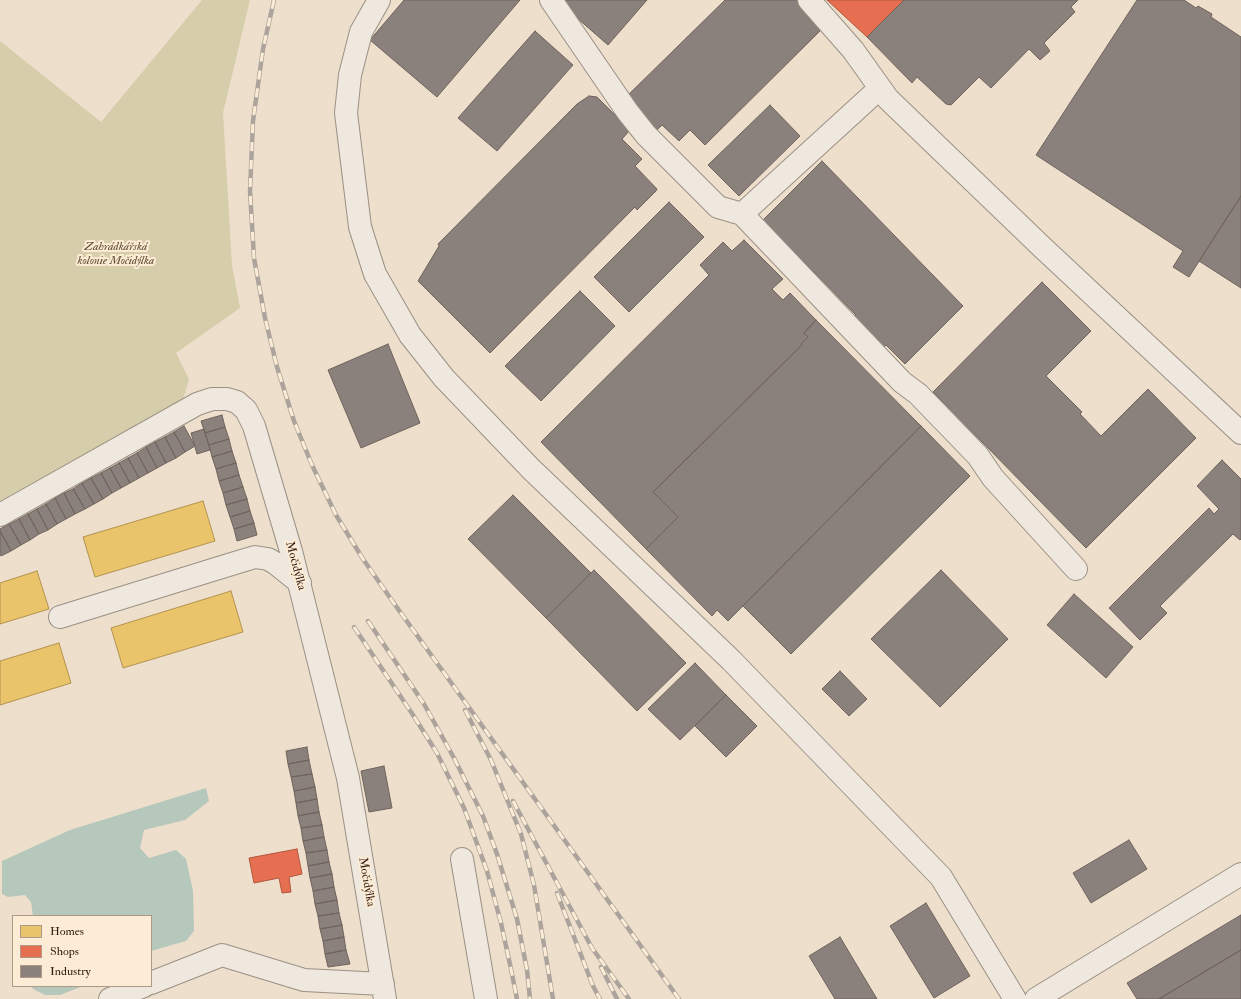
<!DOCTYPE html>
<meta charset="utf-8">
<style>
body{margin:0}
#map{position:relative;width:1241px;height:999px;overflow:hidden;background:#eddfcc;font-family:"IM FELL Double Pica",serif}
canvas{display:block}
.legend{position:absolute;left:12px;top:915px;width:140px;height:72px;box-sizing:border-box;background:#fcecd5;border:1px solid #ac9987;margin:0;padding:5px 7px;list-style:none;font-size:12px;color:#351c11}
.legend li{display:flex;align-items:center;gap:8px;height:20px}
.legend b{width:20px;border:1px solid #ac9987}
</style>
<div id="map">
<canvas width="1241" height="999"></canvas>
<ul class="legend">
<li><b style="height:11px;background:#e9c46a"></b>Homes</li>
<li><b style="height:11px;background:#e76f51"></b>Shops</li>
<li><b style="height:11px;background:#8a817c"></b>Industry</li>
</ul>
</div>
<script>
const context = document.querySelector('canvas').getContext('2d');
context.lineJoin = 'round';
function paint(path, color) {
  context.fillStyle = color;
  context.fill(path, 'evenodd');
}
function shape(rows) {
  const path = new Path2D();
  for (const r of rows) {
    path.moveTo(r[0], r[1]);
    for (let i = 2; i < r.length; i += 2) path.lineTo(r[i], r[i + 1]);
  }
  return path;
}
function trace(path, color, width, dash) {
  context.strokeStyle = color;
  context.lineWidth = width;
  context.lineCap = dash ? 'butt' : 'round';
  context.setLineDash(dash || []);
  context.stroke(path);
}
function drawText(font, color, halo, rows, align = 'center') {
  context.font = font + ' "IM FELL Double Pica",serif';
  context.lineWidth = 4;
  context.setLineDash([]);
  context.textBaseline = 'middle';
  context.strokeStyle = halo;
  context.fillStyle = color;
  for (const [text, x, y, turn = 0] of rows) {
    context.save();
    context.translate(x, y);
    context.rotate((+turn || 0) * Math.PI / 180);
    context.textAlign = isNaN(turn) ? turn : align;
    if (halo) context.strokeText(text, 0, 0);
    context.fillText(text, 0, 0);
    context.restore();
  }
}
paint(shape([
 [202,0,250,0,223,113,232,265,240,308,176,353,189,379,181,407,0,506,0,41,101,122]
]), '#d6ceaa');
paint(shape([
 [206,788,209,801,185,820,144,830,140,848,149,858,176,850,186,859,193,891,194,931,186,941,151,951,151,916,33,916,31,902,25,895,8,897,2,894,2,861,70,830],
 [31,986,83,986,60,995,45,995,33,989]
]), '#b6c7bb');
const homes = shape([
 [203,501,215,541,95,577,83,537,203,501],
 [37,571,49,609,0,624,0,583,37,571],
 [231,591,243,632,123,668,111,628,231,591],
 [59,643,71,683,0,705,0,661,59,643]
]);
paint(homes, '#e9c46a');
trace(homes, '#b3924f', 1);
const shops = shape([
 [827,0,904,0,867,37,827,0],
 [297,849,302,874,289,877,291,892,282,893,279,878,254,883,249,858,297,849]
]);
paint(shops, '#e76f51');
trace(shops, '#b2563e', 1);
const industry = shape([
 [404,0,520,0,437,97,370,40,404,0],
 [564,0,647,0,608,45,561,4,564,0],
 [725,0,798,0,823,28,705,145,690,130,679,141,662,125,657,130,625,98,725,0],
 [904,0,1078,0,1071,7,1075,12,1044,43,1050,51,1040,60,1029,49,991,88,979,77,951,105,946,104,917,77,912,83,867,37,904,0],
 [1137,0,1184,0,1196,8,1198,6,1212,14,1211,17,1241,37,1241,196,1189,277,1173,267,1183,251,1036,155,1137,0],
 [535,31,573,65,497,151,458,118,535,31],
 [589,96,597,97,630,130,622,139,642,159,635,166,657,189,656,191,637,210,635,207,490,353,418,281,439,246,438,244,577,104,589,96],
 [770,105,800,136,739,196,708,165,770,105],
 [822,161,963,306,905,364,886,345,881,350,851,319,856,315,763,220,822,161],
 [1241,196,1241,288,1199,261,1241,196],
 [669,202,704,237,629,312,594,277,669,202],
 [744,240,783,279,772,289,783,300,790,293,816,320,804,333,808,337,801,344,802,345,653,492,678,517,646,549,541,442,709,275,700,265,723,242,732,251,744,240],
 [1042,282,1091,331,1046,376,1082,412,1080,414,1101,436,1148,389,1196,438,1086,548,933,392,1042,282],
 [580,291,615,326,541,401,505,366,580,291],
 [816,320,921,426,728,621,717,610,712,616,646,549,678,517,653,492,802,345,801,344,808,337,804,333,816,320],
 [388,344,420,423,361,448,328,370,388,344],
 [222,415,225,427,205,433,201,421,222,415],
 [184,426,195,446,185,452,174,432,184,426],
 [921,426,970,476,791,654,743,606,921,426],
 [225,427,229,439,209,445,205,433,225,427],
 [204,429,210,450,197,454,191,433,204,429],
 [174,432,185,452,176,458,165,437,174,432],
 [165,437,176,458,166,463,155,442,165,437],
 [229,439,232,451,212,457,209,445,229,439],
 [155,442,166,463,157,468,146,447,155,442],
 [146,447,157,468,148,473,137,453,146,447],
 [232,451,236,463,216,469,212,457,232,451],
 [137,453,148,473,139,478,128,458,137,453],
 [128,458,139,478,130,483,119,463,128,458],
 [1222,460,1241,479,1241,539,1240,540,1233,534,1160,606,1167,613,1140,640,1109,608,1209,508,1214,514,1219,509,1197,486,1222,460],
 [119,463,130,483,121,488,110,468,119,463],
 [236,463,239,475,219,481,216,469,236,463],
 [110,468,121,488,112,493,101,473,110,468],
 [101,473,112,493,103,499,91,478,101,473],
 [239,475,243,487,223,493,219,481,239,475],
 [91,478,103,499,94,504,82,483,91,478],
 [82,483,94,504,85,509,73,489,82,483],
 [243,487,247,499,226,505,223,493,243,487],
 [73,489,85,509,75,514,64,493,73,489],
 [64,493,75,514,66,519,55,498,64,493],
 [513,495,591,573,546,618,468,539,513,495],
 [55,498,66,519,57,524,46,504,55,498],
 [247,499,250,511,230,517,226,505,247,499],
 [46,504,57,524,48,530,37,509,46,504],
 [37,509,48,530,39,534,28,514,37,509],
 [250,511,254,523,234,529,230,517,250,511],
 [28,514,39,534,30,540,19,519,28,514],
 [19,519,30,540,21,545,9,524,19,519],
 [254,523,257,535,237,541,234,529,254,523],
 [9,524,21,545,11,551,0,531,0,529,9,524],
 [0,531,11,551,1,556,0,554,0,531],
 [594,570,686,663,637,711,546,618,594,570],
 [941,570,1008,639,940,707,871,639,941,570],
 [1074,594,1133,647,1106,678,1047,625,1074,594],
 [695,663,726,695,680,740,648,709,695,663],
 [840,671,867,699,849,716,822,689,840,671],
 [726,695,757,726,726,757,695,726,726,695],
 [307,747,309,760,288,764,286,751,307,747],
 [309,760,312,774,291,777,288,764,309,760],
 [384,766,392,808,369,812,361,771,384,766],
 [312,774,315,787,294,791,291,777,312,774],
 [315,787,317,799,296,803,294,791,315,787],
 [317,799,319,812,298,816,296,803,317,799],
 [319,812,322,825,301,828,298,816,319,812],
 [322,825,324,837,303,841,301,828,322,825],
 [324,837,327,850,306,853,303,841,324,837],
 [1129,840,1147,869,1091,903,1073,873,1129,840],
 [327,850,329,862,308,866,306,853,327,850],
 [329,862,332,874,310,878,308,866,329,862],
 [332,874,334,887,313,891,310,878,332,874],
 [334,887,337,900,315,904,313,891,334,887],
 [337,900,339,913,318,916,315,904,337,900],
 [926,903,970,976,934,998,890,926,926,903],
 [339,913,342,925,320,929,318,916,339,913],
 [1241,915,1241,950,1159,999,1137,999,1127,983,1241,915],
 [342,925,344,937,323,941,320,929,342,925],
 [344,937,346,950,325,954,323,941,344,937],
 [840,937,877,999,835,999,809,956,840,937],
 [346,950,350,964,328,967,325,954,346,950],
 [1241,950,1241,999,1159,999,1241,950]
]);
paint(industry, '#8a817c');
trace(industry, '#70635c', 1);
const minor = shape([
 [379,0,361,32,350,75,346,113,360,227,375,274,410,335,444,378,531,469,731,660,941,877,1015,999],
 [551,0,627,111,646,135,718,207,742,214,902,382,918,394,978,456,993,478,1076,569],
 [809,0,853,50,888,99,1043,248,1241,433],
 [742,214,880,88],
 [0,515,197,404,212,399,227,399,237,402,246,410,254,426,291,551,348,778,385,999],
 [60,617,235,563,255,557,268,559,275,563,300,583],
 [462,859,486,999],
 [151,983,222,955,304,980,383,984],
 [110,999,144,986],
 [1036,999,1241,874]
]);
trace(minor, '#9b9084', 24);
trace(minor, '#efe8df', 22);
const rail = shape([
 [274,0,263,49,253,121,250,191,254,258,265,318,277,367,294,421,312,465,336,515,363,559,393,602,679,999],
 [368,621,424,704,454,758,483,816,497,854,517,919,527,970,530,999],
 [354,627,413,715,437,753,464,808,487,871,501,923,511,969,517,999],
 [465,710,491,760,521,834,534,885,553,999],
 [513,801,592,948,629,999],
 [557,893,593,986,600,999],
 [601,967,617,999]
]);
trace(rail, '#aca49c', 4.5);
trace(rail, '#fcecd5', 3, [9]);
drawText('italic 12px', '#604e36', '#fcecd5', [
 ["Zahrádkářská",116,247],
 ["kolonie Močidýlka",116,261]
]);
drawText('12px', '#351c11', '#fcecd5', [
 ["Močidýlka",295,566,75],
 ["Močidýlka",366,882,80]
]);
</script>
